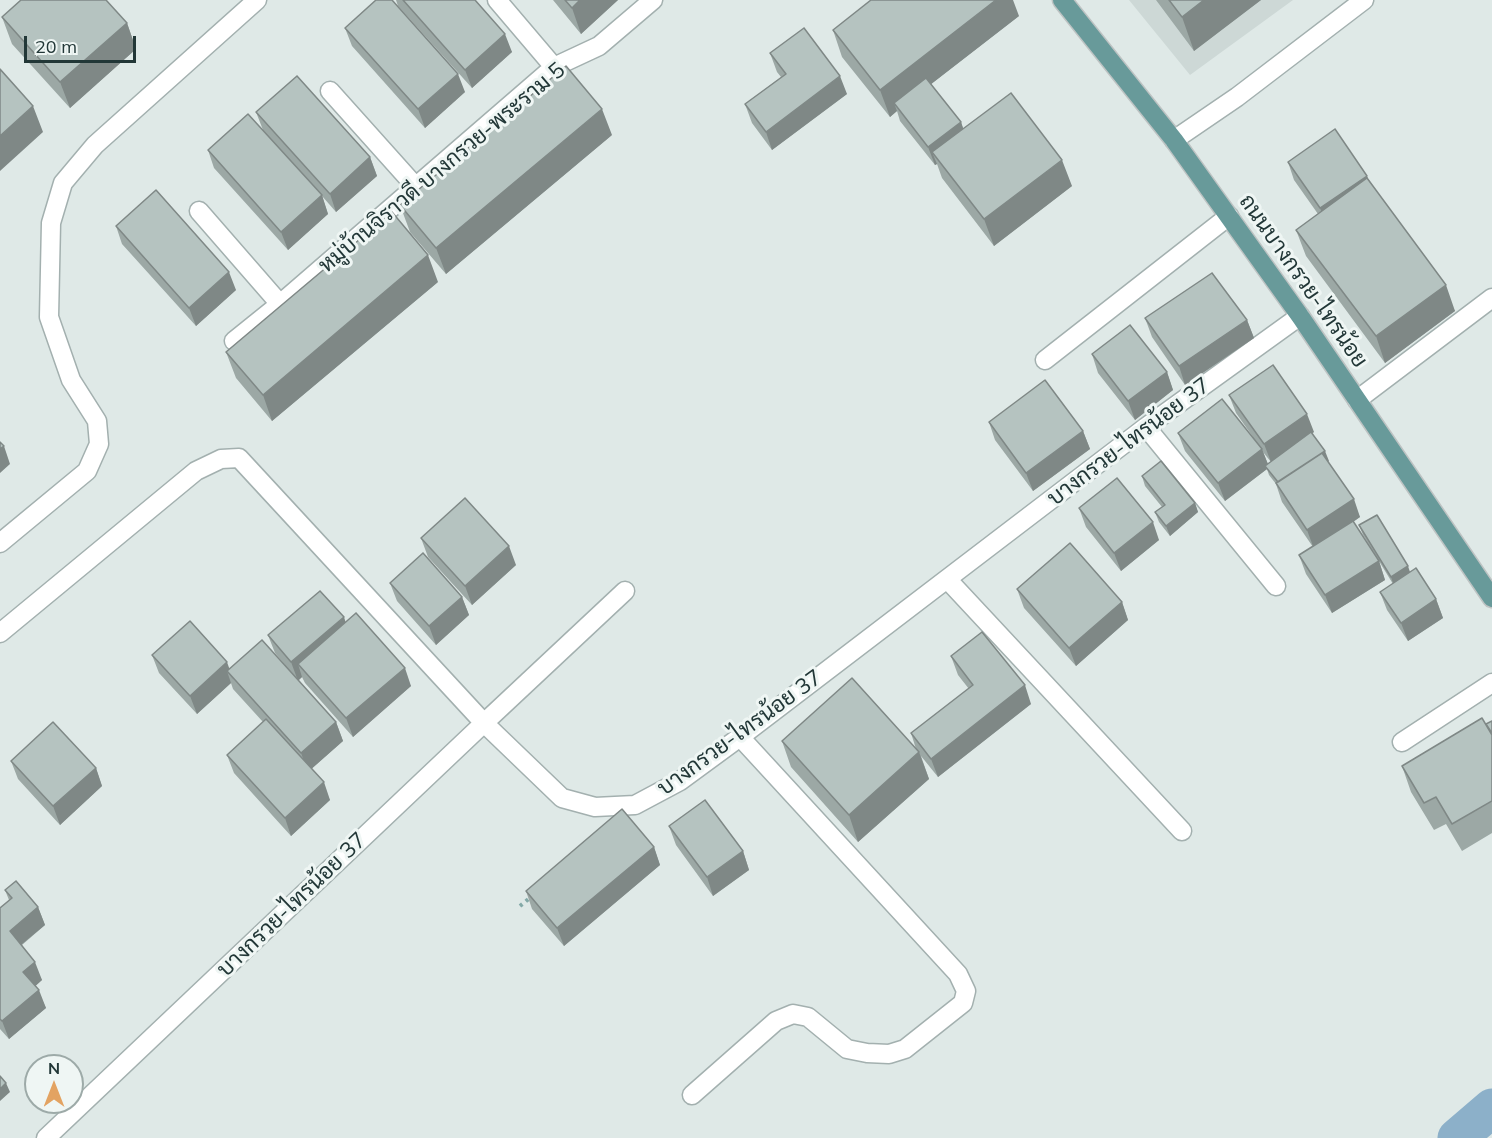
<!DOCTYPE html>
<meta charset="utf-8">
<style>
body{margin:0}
#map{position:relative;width:1492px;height:1138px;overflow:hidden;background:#dfe9e7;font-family:Mulish,sans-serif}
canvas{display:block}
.north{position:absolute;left:24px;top:1054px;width:60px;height:60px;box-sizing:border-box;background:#eff6f4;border:2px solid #9daaa8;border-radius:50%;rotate:0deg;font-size:16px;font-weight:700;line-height:24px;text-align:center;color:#223737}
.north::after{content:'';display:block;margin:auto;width:21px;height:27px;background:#e3a362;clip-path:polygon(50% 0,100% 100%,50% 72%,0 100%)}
.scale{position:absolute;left:24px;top:36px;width:112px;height:27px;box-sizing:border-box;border:3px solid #223737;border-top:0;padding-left:8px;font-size:18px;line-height:21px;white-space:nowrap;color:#223737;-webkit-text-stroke:4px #eff6f4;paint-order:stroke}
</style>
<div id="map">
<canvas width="1492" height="1138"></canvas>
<div class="north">N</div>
<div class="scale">20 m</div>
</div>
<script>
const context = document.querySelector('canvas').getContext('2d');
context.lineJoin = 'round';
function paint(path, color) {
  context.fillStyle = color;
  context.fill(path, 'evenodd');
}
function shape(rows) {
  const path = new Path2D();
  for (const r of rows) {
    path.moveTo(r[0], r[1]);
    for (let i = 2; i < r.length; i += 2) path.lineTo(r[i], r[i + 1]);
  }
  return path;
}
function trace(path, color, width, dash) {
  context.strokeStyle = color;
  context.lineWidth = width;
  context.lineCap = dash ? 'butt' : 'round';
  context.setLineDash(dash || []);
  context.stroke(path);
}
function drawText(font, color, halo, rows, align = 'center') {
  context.font = font + ' Mulish,Sarabun,sans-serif';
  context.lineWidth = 6;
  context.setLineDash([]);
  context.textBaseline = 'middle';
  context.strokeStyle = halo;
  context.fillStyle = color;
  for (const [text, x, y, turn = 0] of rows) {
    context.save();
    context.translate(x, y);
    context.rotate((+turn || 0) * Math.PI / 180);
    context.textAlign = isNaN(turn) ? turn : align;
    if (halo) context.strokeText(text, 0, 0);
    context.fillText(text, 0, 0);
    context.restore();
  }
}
paint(shape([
 [1129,0,1293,0,1190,75]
]), '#cdd8d6');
trace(shape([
 [1457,1138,1492,1108]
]), '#8cb0c9', 39);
const minor = shape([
 [497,0,554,67],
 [330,91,416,187],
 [1174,140,1237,97,1364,0],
 [199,211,280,304],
 [234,341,280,304,554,67,599,46,653,0],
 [1045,360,1229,216],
 [1357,400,1492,298],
 [1146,427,1276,586],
 [0,543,87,471,99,444,97,421,71,380,49,317,51,223,63,183,95,145,257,0],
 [947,579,1182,831],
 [0,633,196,471,221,459,239,458,484,723,625,591],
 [1402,742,1492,683],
 [692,1095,776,1021,793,1014,808,1017,847,1049,867,1053,889,1054,905,1049,963,1003,966,991,958,974,740,737],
 [46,1138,484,723,562,798,595,807,635,805,680,781,740,737,1146,427,1300,316]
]);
const major = shape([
 [1062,0,1174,140,1300,316,1492,598]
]);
trace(minor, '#a3b0af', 21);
trace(major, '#bdc3c3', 21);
trace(shape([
 [520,906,531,897]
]), '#83a9a7', 4, [3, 4.5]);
trace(minor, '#fff', 18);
trace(major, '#689a9a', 18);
paint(shape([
 [396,0,475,0,512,52,472,88,398,6],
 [553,0,618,0,581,34],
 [1156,0,1261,0,1194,51],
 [1019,16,931,84,961,122,963,128,1072,186,994,246,942,178,937,164,935,165,900,121,897,111,890,117,842,57,833,30],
 [2,17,127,23,136,49,70,108,12,44],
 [345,28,465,92,425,128,352,46],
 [770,53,847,94,772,150,752,123,745,104,781,77,777,72],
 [256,112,370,157,377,176,336,212,322,196,328,214,288,250,214,168,208,150,263,130],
 [612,135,446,274,410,232,400,205],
 [1288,162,1369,180,1455,311,1385,363,1306,256,1296,230,1318,214,1294,180],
 [116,226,236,290,196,326,122,244],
 [438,282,272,421,236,378,226,352],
 [1145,318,1247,320,1254,338,1185,385,1152,337],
 [1092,354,1167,372,1173,390,1135,420,1098,373],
 [1229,395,1314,432,1312,433,1360,517,1353,522,1379,561,1385,580,1332,613,1306,574,1299,555,1313,547,1282,502,1276,484,1269,475,1267,469,1225,501,1185,451,1178,433,1253,437,1236,413],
 [1263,452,1271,462,1268,464],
 [989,422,1083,431,1090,449,1033,491,995,440],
 [1142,476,1195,503,1198,512,1170,536,1159,522,1155,512,1162,507,1145,486],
 [1079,508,1159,540,1121,571,1086,527],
 [1359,525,1410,572,1436,599,1443,618,1408,641,1387,610,1380,592,1393,584,1363,535],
 [421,538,516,565,472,605,428,557],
 [390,583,462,597,469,615,436,645,397,601],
 [1017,589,1122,602,1128,620,1076,666,1024,608],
 [345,622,411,686,353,737,305,683,302,677,298,680,336,722,343,741,311,769,330,800,291,836,234,773,227,755,263,722,233,689,231,683,197,714,159,673,152,655,230,668,285,665,275,653,268,635],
 [951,656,1031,704,938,777,921,756,929,779,858,842,791,767,782,741,916,749,911,733,969,689,958,675],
 [1492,721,1492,833,1462,851,1446,824,1434,830,1411,792,1402,766,1488,728],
 [11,761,96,768,102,786,60,825,18,779],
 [669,826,743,851,749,870,713,896,676,845],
 [654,847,660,865,564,946,532,909,526,891],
 [5,890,38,907,45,925,22,945,42,980,35,986,46,1008,9,1039,0,1029,0,908,9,900]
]), '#9ca8a5');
paint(shape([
 [580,0,618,0,581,34,572,8],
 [996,0,1013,0,1019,16,899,109,894,103,897,111,890,117,880,90],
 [1204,0,1261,0,1194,51,1182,17],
 [127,23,136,49,70,108,60,82],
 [505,34,512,52,472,88,465,70],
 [458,74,465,92,425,128,418,109],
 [840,76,847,94,772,150,766,132],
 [33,106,43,132,0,171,0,136],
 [602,109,612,135,446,274,436,248],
 [961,122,967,140,932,152,937,164,935,165,928,147],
 [370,157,377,176,336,212,330,194],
 [1062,160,1072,186,994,246,984,219],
 [1367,176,1374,194,1327,226,1320,208],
 [322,195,328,214,288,250,281,232],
 [428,255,438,282,272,421,263,395],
 [229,272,236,290,196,326,189,308],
 [1446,285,1455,311,1385,363,1376,336],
 [1247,320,1254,338,1185,385,1179,366],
 [1167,372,1173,390,1135,420,1128,401],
 [1307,414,1314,432,1271,462,1264,444],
 [1083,431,1090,449,1033,491,1026,473],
 [4,446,10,464,0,473,0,449],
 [1262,449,1269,467,1265,466,1267,469,1225,501,1218,483],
 [1325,451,1329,461,1284,494,1280,485],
 [1354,499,1360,517,1314,549,1307,530],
 [1195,503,1198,512,1170,536,1166,526],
 [1153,522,1159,540,1121,571,1114,553],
 [509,546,516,565,472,605,465,586],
 [1379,561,1385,580,1332,613,1325,595],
 [1408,566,1411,575,1394,586,1391,577],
 [462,597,469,615,436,645,429,626],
 [1436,599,1443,618,1408,641,1401,623],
 [1122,602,1128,620,1076,666,1069,648],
 [344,617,350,636,298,664,302,677,298,681,291,662],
 [227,662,233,679,227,671,231,683,197,714,190,696],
 [405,668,411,686,353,737,346,718],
 [1025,685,1031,704,938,777,931,759],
 [336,722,343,741,308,772,301,753],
 [919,752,929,779,858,842,849,815],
 [96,768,102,786,60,825,53,806],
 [324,782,330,800,291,836,285,818],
 [654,847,660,865,564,946,557,928],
 [743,851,749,870,713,896,707,877],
 [38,907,45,925,16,949,10,931],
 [35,962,42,980,30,991,23,972],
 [39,990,46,1008,9,1039,2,1021],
 [6,1083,10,1092,0,1101,0,1089]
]), '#7f8886');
const building = shape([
 [21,0,106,0,127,23,60,82,2,17,21,0],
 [376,0,392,0,458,74,418,109,345,28,376,0],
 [403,0,475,0,505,34,465,70,403,0],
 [565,0,580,0,572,8,565,0],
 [871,0,996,0,880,90,833,30,871,0],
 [1169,0,1204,0,1182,17,1169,0],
 [804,28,840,76,766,132,745,104,786,74,770,53,804,28],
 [566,66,602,109,436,248,400,205,566,66],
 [0,69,33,106,0,136,0,69],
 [297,76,370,157,330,194,256,112,297,76],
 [926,78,961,122,928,147,894,103,926,78],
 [1011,93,1062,160,984,219,932,152,1011,93],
 [248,114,322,195,281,232,208,150,248,114],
 [1335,129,1367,176,1320,208,1288,162,1335,129],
 [1367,178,1446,285,1376,336,1296,230,1367,178],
 [156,190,229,272,189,308,116,226,156,190],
 [392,212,428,255,263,395,226,352,392,212],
 [1212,273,1247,320,1179,366,1145,318,1212,273],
 [1130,325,1167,372,1128,401,1092,354,1130,325],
 [1273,365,1307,414,1264,444,1229,395,1273,365],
 [1045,380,1083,431,1026,473,989,422,1045,380],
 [1222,399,1262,449,1218,483,1178,433,1222,399],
 [1311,432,1325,451,1278,482,1265,466,1311,432],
 [0,442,4,446,0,449,0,442],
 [1322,453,1354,499,1307,530,1276,483,1322,453],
 [1161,461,1195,503,1166,526,1155,512,1165,505,1142,476,1161,461],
 [1117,478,1153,522,1114,553,1079,508,1117,478],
 [465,498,509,546,465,586,421,538,465,498],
 [1377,515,1408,566,1391,577,1359,525,1377,515],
 [1353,521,1379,561,1325,595,1299,555,1353,521],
 [1070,543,1122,602,1069,648,1017,589,1070,543],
 [423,553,462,597,429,626,390,583,423,553],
 [1416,568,1436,599,1401,623,1380,592,1416,568],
 [320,591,344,617,291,662,268,635,320,591],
 [356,613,405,668,346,718,298,664,356,613],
 [190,621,227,662,190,696,152,655,190,621],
 [982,632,1025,685,931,759,911,733,973,685,951,656,982,632],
 [262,640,336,722,301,753,227,671,262,640],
 [852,678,919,752,849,815,782,741,852,678],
 [1482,718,1492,735,1492,801,1452,824,1436,797,1424,803,1402,766,1482,718],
 [266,719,324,782,285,818,227,755,266,719],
 [1492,721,1492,733,1486,724,1492,721],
 [53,722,96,768,53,806,11,761,53,722],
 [705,800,743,851,707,877,669,826,705,800],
 [622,809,654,847,557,928,526,891,622,809],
 [16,881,38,907,10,931,35,962,23,972,39,990,2,1021,0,1019,0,908,12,898,5,890,16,881],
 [0,1076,6,1083,0,1089,0,1076]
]);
paint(building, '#b5c3c0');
trace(building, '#7f8886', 1.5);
drawText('22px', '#223737', '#eff6f4', [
 ["หมู่บ้านจิราวดี บางกรวย-พระราม 5",442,168,-40],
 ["ถนนบางกรวย-ไทรน้อย",1303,281,55],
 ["บางกรวย-ไทรน้อย 37",1129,442,-37],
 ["บางกรวย-ไทรน้อย 37",740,733,-36],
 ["บางกรวย-ไทรน้อย 37",292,905,-44]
]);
</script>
